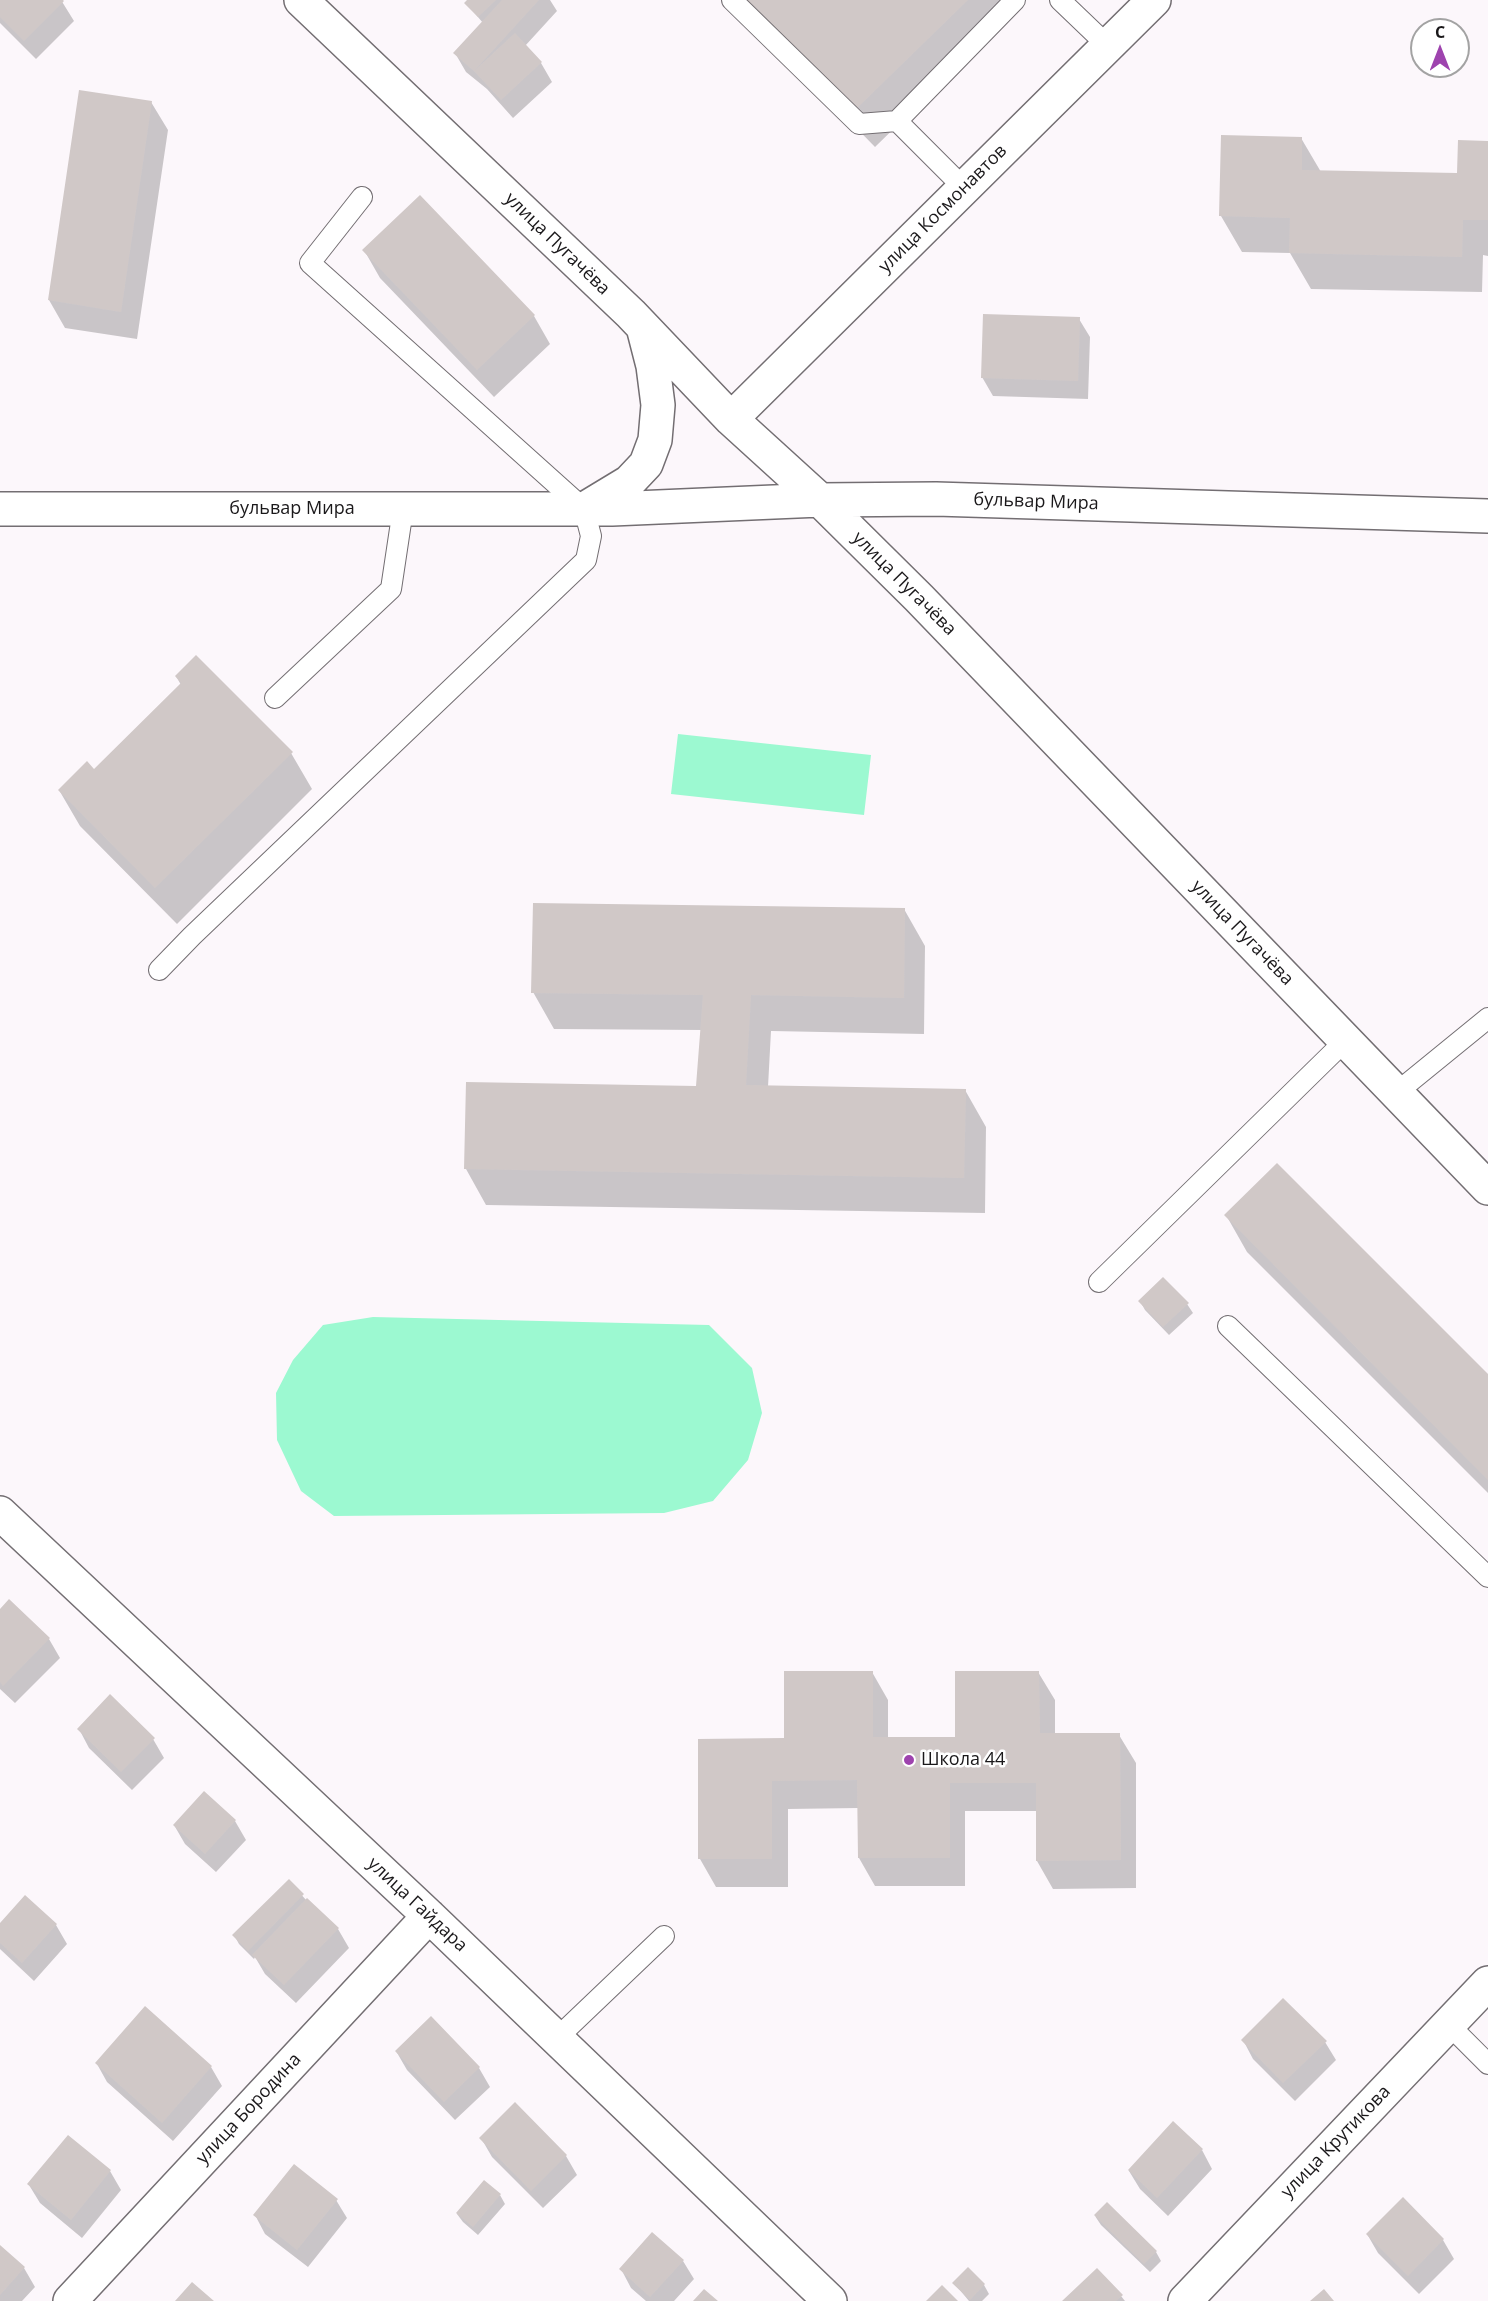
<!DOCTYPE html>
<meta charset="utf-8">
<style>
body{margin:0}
#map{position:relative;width:1488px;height:2301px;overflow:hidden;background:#fcf7fb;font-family:"Open Sans",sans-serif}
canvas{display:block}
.north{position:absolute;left:1410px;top:18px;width:60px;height:60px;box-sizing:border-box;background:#fff;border:2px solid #a3a3a3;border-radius:50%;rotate:0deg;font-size:16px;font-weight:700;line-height:24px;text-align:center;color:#1a181a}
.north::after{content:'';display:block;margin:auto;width:21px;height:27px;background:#9e43ae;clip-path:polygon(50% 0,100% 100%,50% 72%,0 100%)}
</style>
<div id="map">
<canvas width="1488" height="2301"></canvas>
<div class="north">С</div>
</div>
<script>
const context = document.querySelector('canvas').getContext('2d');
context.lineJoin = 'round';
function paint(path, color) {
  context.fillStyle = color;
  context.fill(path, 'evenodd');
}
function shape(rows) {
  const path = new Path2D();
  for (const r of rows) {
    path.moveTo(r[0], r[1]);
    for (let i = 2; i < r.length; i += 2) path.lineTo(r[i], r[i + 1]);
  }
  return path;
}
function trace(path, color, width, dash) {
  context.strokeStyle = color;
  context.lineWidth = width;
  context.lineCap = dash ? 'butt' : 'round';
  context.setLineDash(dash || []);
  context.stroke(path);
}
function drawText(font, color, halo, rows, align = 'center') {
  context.font = font + ' "Open Sans",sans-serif';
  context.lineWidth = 5;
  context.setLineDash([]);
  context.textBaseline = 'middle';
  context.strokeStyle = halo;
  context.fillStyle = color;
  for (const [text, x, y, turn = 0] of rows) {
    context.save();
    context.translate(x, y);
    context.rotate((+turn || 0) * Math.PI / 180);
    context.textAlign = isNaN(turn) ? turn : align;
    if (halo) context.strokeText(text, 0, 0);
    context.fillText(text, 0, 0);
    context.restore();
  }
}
paint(shape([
 [678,734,871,755,864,815,671,794],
 [373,1317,709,1325,752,1368,762,1413,748,1460,713,1501,664,1513,334,1516,301,1491,277,1440,276,1393,293,1360,323,1325]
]), '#9cf9d1');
paint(shape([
 [0,0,61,0,74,21,36,59,0,23],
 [469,0,550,0,557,11,525,46,541,63,552,82,513,118,487,89,466,72,455,53,483,23,466,3],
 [735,0,1026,0,875,147,742,11],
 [151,102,168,130,137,339,65,328,49,300],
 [1301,138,1321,172,1458,175,1488,143,1488,256,1483,255,1482,292,1311,289,1290,253,1242,252,1221,216],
 [364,250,534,316,550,344,494,397,380,278],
 [1079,319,1090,337,1088,399,993,396,982,377],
 [176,676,291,753,312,789,177,924,80,826,59,790,94,771,181,685],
 [904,909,925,946,924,1034,771,1031,768,1087,965,1090,986,1127,985,1213,486,1205,466,1169,467,1084,698,1088,702,1030,554,1029,533,992],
 [1226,1215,1488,1377,1488,1493,1247,1252],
 [1140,1301,1187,1304,1193,1313,1169,1335,1145,1310],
 [0,1611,49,1639,60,1658,15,1703,0,1689],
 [872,1672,888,1700,888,1738,956,1738,1038,1672,1055,1700,1055,1735,1119,1735,1136,1763,1136,1888,1053,1889,1037,1861,1037,1811,965,1811,965,1886,875,1886,859,1858,859,1808,788,1809,788,1887,716,1887,700,1859,785,1740],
 [79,1729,153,1739,164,1758,132,1790,89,1748],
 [204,1793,235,1821,246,1840,216,1872,185,1844,174,1825],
 [289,1881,307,1901,338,1929,349,1948,296,2003,265,1974,255,1957,254,1959,239,1944,234,1935],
 [25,1898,56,1925,67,1944,34,1981,0,1949,0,1925],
 [146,2008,211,2067,222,2086,173,2141,107,2082,97,2064],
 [431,2018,479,2068,490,2087,455,2120,407,2070,396,2051],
 [1243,2040,1325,2042,1336,2060,1295,2101,1253,2059],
 [69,2137,110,2171,121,2190,82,2238,40,2203,29,2185],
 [481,2138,566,2156,577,2175,543,2208,492,2157],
 [1202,2150,1212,2169,1168,2216,1140,2189,1129,2171],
 [500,2195,505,2204,478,2235,463,2222,457,2214],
 [336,2200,347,2218,308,2267,265,2234,255,2215],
 [1095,2216,1156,2252,1161,2261,1150,2272,1101,2225],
 [1367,2234,1443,2240,1454,2259,1419,2294,1378,2253],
 [0,2247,24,2268,35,2287,22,2301,0,2301],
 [683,2261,694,2279,674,2301,646,2301,631,2288,621,2269],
 [954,2283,984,2285,989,2294,982,2301,969,2301],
 [1121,2296,1125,2301,1064,2301]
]), '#0003');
paint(shape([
 [0,0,63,0,64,1,24,41,0,17],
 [467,0,496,0,478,17,464,3],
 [502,0,539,0,474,71,453,53],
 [744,0,968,0,853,112],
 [515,33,542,62,501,100,474,71],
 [79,90,152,101,121,312,48,300],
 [1221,135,1302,137,1302,170,1457,173,1458,140,1488,141,1488,220,1463,220,1462,257,1289,253,1290,218,1219,216],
 [420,195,535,315,477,370,362,250],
 [983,314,1080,317,1078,381,981,378],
 [196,655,293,752,155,888,58,790,87,761,94,769,181,683,175,676],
 [533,903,905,908,904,998,751,995,746,1085,966,1089,964,1178,464,1169,466,1082,696,1086,703,995,531,993],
 [1277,1163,1488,1374,1488,1480,1224,1215],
 [1163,1277,1189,1303,1163,1327,1138,1301],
 [9,1599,50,1638,3,1686,0,1682,0,1609],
 [784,1671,873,1671,873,1737,955,1737,955,1671,1039,1671,1040,1733,1120,1733,1121,1860,1036,1861,1036,1783,950,1783,950,1858,858,1858,857,1780,772,1781,772,1859,698,1859,698,1739,784,1738],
 [110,1694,155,1738,121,1772,77,1729],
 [204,1791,236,1820,205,1854,173,1825],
 [289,1879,304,1894,248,1951,232,1935],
 [25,1895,57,1924,22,1963,0,1943,0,1923],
 [307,1898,339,1928,284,1985,252,1955],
 [1283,1998,1327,2041,1283,2083,1241,2040],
 [145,2006,212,2066,162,2123,95,2063],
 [431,2016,480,2067,444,2102,395,2051],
 [515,2102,567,2155,531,2191,479,2138],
 [1173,2121,1203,2149,1157,2198,1128,2170],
 [68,2135,111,2170,71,2220,27,2184],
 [294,2164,338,2199,297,2250,253,2215],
 [484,2180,501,2194,473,2227,456,2213],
 [1403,2197,1444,2239,1408,2276,1366,2234],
 [1107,2202,1157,2251,1144,2264,1094,2215],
 [652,2232,684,2260,650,2297,619,2269],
 [0,2245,25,2267,0,2295],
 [968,2267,985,2284,970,2300,952,2283],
 [1097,2268,1123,2295,1116,2301,1062,2301],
 [192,2282,214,2301,175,2301],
 [942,2285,958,2301,926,2301],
 [704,2289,718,2301,693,2301],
 [1324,2289,1334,2301,1310,2301]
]), '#d0c8c7');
const lane = shape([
 [732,0,859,124,897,121],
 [1060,0,1108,46],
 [964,188,897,121,1015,0],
 [275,698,391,589,403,509],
 [159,970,192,936,586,560,591,536,584,509,310,263,362,197],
 [1396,1093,1488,1018],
 [1099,1282,1346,1040],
 [1228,1326,1488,1577],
 [1448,2024,1488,2064],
 [556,2039,664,1936]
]);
const street = shape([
 [0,1513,429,1916,830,2301],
 [70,2301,429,1916],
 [1185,2301,1488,1983]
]);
const secondary = shape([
 [301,0,631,314,731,419,820,500,919,598,1488,1188],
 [731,419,1154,0],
 [586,508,629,482,646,464,655,440,658,405,653,366,643,327],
 [0,509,612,509,820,500,936,499,1488,516]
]);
trace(lane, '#736e72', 22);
trace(street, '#736e72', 36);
trace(secondary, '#736e72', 36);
trace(lane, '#fff', 20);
trace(street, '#fff', 33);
trace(secondary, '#fff', 33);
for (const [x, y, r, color] of [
 [909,1760,6,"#9e43ae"]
]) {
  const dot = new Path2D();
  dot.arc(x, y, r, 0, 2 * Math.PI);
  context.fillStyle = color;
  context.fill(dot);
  trace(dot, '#fff', 2);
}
drawText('18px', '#1a181a', '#fff', [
 ["улица Космонавтов",943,209,-45],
 ["улица Пугачёва",557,244,44],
 ["бульвар Мира",1036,502,2],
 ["бульвар Мира",292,509],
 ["улица Пугачёва",904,584,45],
 ["улица Пугачёва",1242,933,46],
 ["улица Гайдара",417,1905,43],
 ["улица Бородина",249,2109,-47],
 ["улица Крутикова",1336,2142,-46]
]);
drawText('18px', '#1a181a', '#fff', [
 ["Школа 44",921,1760]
], 'left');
</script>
